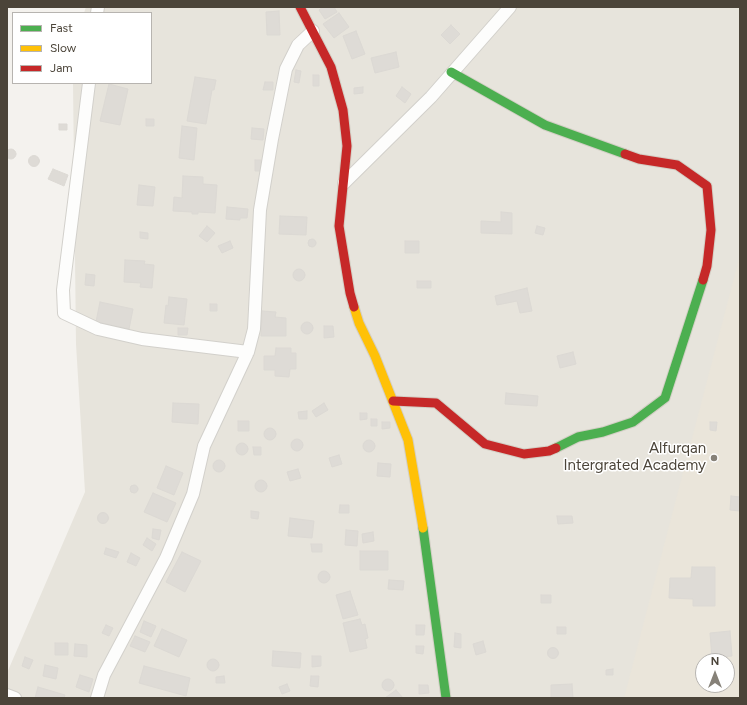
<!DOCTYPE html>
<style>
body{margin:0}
#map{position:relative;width:747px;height:705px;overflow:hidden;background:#f4f2ee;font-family:Figtree,sans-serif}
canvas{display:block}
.frame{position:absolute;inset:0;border:8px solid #4b4439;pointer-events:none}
.legend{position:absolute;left:12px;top:12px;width:140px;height:72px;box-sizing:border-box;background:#fff;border:1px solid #b7b4b0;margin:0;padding:5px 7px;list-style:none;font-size:12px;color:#4b4439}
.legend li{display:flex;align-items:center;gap:8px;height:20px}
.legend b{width:20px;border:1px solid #b7b4b0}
.north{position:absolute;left:695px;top:653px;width:40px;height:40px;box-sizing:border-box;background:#fff;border:1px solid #b7b4b0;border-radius:50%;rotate:0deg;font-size:11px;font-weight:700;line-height:16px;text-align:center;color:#4b4439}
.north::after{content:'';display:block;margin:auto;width:14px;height:18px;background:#868178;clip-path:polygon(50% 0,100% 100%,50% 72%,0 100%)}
</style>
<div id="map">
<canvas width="747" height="705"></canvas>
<div class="frame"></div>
<ul class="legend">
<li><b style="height:5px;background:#4caf50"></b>Fast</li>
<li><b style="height:5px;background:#ffc107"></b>Slow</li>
<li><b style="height:5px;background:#c62828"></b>Jam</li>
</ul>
<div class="north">N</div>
</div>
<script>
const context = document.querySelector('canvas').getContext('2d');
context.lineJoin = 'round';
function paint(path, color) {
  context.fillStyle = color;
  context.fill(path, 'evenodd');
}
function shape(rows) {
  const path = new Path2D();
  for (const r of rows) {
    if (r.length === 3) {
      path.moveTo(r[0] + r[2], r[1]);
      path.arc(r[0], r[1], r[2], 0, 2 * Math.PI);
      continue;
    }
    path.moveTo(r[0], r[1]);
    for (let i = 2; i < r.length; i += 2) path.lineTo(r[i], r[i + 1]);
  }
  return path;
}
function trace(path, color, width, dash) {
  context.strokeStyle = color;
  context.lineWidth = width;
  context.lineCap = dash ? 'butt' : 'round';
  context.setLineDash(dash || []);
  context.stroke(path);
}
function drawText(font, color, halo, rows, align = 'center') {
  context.font = font + ' Figtree,sans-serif';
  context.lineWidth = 3;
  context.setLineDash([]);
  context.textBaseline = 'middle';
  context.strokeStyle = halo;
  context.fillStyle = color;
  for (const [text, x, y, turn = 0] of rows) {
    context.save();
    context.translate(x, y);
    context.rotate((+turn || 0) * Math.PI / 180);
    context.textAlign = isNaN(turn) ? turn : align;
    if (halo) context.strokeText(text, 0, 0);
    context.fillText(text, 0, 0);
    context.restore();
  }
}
paint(shape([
 [86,7,740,7,740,698,7,698,7,673,85,492,76,344,73,83,151,83,151,13,84,13],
 [703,661,727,661,727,685,703,685]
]), '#e7e4dc');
paint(shape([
 [740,255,740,698,624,698],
 [703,661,727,661,727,685,703,685]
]), '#eae5da');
const building = shape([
 [323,7,334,7,337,12,325,19,319,10,323,7],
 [279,11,280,35,267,35,266,12,279,11],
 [339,13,349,27,334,38,323,24,339,13],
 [451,25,460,34,450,44,441,35,451,25],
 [356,31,365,54,352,59,343,36,356,31],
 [396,52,399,67,375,73,371,58,396,52],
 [296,70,301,71,299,83,294,82,296,70],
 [313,75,319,75,319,86,313,86,313,75],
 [195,77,216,80,214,90,212,90,206,124,187,121,195,77],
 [265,82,273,82,273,90,263,90,265,82],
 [109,84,128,89,120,125,100,121,109,84],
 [363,87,363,93,354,94,354,88,363,87],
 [402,87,411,94,405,103,396,96,402,87],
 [146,119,154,119,154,126,146,126,146,119],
 [59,124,67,124,67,130,59,130,59,124],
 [182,126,197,128,194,160,179,158,182,126],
 [252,128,264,129,263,140,251,139,252,128],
 [11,154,5],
 [34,161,5.5],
 [255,160,261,160,261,171,255,171,255,160],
 [53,169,68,175,64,186,48,179,53,169],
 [183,176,203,177,203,184,217,185,215,213,198,212,198,214,192,214,192,212,173,211,174,197,182,198,183,176],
 [139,185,155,187,153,206,137,205,139,185],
 [227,207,248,209,247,218,240,218,240,220,226,219,227,207],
 [501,212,512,213,512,234,481,233,481,221,501,222,501,212],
 [280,216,307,217,306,235,279,234,280,216],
 [207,226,215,233,207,242,199,236,207,226],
 [537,226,545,228,543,235,535,233,537,226],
 [140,232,148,233,148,239,140,238,140,232],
 [312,243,4],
 [230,241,233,248,222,253,218,246,230,241],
 [405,241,419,241,419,253,405,253,405,241],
 [125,260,145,261,144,264,154,265,152,288,140,287,141,283,124,282,125,260],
 [299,275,6],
 [86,274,95,275,94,286,85,285,86,274],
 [417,281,431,281,431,288,417,288,417,281],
 [527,288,532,311,520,313,517,301,497,305,495,296,527,288],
 [169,297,187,299,184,325,164,323,166,305,168,306,169,297],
 [100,302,133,309,129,329,96,322,100,302],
 [210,304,217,304,217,311,210,311,210,304],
 [262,311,276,312,275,317,286,318,286,336,261,336,262,311],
 [307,328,6],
 [324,326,333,326,334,337,324,338,324,326],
 [178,328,188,328,187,335,178,335,178,328],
 [276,348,291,348,291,353,296,353,296,369,290,369,289,377,275,376,275,370,264,370,264,356,275,356,276,348],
 [573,352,576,364,560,368,557,356,573,352],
 [506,393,538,396,537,406,505,404,506,393],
 [173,403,199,404,198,424,172,422,173,403],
 [324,403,328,410,316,417,312,411,324,403],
 [307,411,307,419,299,419,298,412,307,411],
 [360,413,367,413,367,419,360,420,360,413],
 [371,419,377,419,377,426,371,426,371,419],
 [238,421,249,421,249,431,238,431,238,421],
 [382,422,390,422,390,428,382,429,382,422],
 [710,422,717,422,716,431,710,430,710,422],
 [270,434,6],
 [297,445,6],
 [369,446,6],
 [242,449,6],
 [253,447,261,447,261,455,254,455,253,447],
 [339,455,342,464,332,467,329,458,339,455],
 [219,466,6],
 [378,463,391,464,390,477,377,476,378,463],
 [166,466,183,473,174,495,157,488,166,466],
 [298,469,301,478,290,481,287,472,298,469],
 [261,486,6],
 [134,489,4],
 [153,493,176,503,167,522,144,512,153,493],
 [731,496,740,497,740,511,730,510,731,496],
 [340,505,349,505,349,513,339,513,340,505],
 [251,511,259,512,258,519,251,518,251,511],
 [103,518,5.5],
 [557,516,572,516,573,523,558,524,557,516],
 [290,518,314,521,312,538,288,536,290,518],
 [153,529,161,530,159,540,152,538,153,529],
 [346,530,358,531,357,546,345,545,346,530],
 [373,532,374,541,363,543,362,534,373,532],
 [147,538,156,544,152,551,143,545,147,538],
 [311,544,322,544,322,552,312,552,311,544],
 [106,548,119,552,116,558,104,554,106,548],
 [360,551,388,551,388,570,360,570,360,551],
 [182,552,201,561,185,592,166,582,182,552],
 [131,553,140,558,136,566,127,562,131,553],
 [692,567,715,567,715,606,693,606,693,599,669,598,670,578,691,578,692,567],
 [324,577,6],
 [389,580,404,581,403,590,388,589,389,580],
 [350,591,358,615,343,619,336,595,350,591],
 [541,595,551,595,551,603,541,603,541,595],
 [360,619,362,625,365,624,368,638,365,639,367,648,350,652,343,623,360,619],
 [144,621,156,626,151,637,140,632,144,621],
 [106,625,113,628,109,636,102,633,106,625],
 [416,625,425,625,424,635,416,635,416,625],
 [557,627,566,627,566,634,557,634,557,627],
 [162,629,187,640,179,657,154,646,162,629],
 [730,631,732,656,712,658,710,633,730,631],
 [455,633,461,634,461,648,454,647,455,633],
 [135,636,150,642,145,652,130,646,135,636],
 [483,641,486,652,476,655,473,644,483,641],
 [55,643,68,643,68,655,55,655,55,643],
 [75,644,87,645,87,657,74,656,75,644],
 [416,646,424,646,423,654,416,653,416,646],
 [553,653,5.5],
 [273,651,301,653,300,668,272,666,273,651],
 [312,656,321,656,321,666,312,667,312,656],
 [25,657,33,660,29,669,22,666,25,657],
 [213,665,6],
 [45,665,58,668,56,679,43,676,45,665],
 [144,666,190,678,186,696,139,683,144,666],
 [613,669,613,675,606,675,606,670,613,669],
 [80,675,93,679,89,692,76,687,80,675],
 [224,676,225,683,216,683,216,677,224,676],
 [311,676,319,676,318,687,310,686,311,676],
 [388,685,6],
 [287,684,290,691,282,694,279,687,287,684],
 [572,684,573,698,551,698,551,685,572,684],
 [419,685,428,685,429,693,419,694,419,685],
 [38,687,65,695,64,698,35,698,38,687],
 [396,690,403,698,385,698,396,690]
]);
paint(building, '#dedbd6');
trace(building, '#dcd9d4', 1);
const street = shape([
 [97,13,98,7],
 [89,83,63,290,64,313,98,329,142,339,248,352],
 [344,183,431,97,510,7],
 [7,695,15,698],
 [97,698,104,675,166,558,193,494,204,446,248,352,254,329,260,210,272,139,286,69,298,45,313,31]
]);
const fast = shape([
 [451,72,545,125,625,154],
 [556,448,578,437,603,432,633,422,665,398,703,280],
 [423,528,446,698]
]);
const slow = shape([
 [354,307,359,323,375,356,408,440,423,528]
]);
const jam = shape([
 [300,7,331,67,343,110,347,146,339,226,350,293,354,307],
 [625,154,639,159,677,165,707,186,711,230,707,266,703,280],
 [393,401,436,403,485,444,524,454,549,451,556,448]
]);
trace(street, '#d2d0cb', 14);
trace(fast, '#d3cfc5', 11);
trace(slow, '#d3cfc5', 11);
trace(jam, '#d3cfc5', 11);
trace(street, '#fdfdfc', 12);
trace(fast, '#4caf50', 9);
trace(slow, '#ffc107', 9);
trace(jam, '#c62828', 9);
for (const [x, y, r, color] of [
 [714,458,4,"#868178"]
]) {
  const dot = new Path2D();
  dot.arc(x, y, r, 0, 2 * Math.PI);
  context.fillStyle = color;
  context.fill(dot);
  trace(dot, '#fff', 1.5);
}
drawText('15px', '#4b4439', '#fff', [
 ["Alfurqan",706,449],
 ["Intergrated Academy",706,466]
], 'right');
</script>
